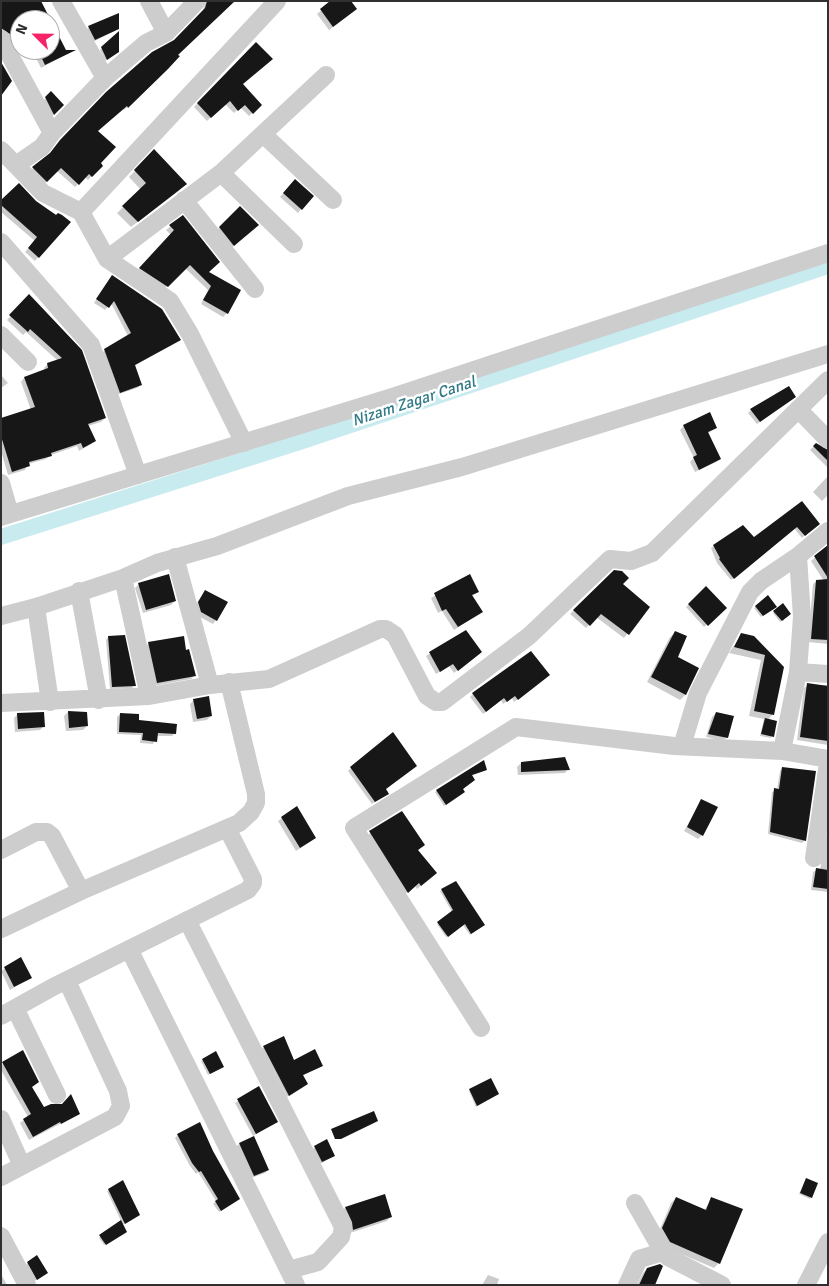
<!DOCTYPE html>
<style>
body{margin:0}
#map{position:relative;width:829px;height:1286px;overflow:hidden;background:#fff;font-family:Signika,sans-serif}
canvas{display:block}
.frame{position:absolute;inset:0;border:2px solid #303030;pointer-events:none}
.north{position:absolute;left:10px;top:10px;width:50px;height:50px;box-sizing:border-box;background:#fff;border:1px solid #acacac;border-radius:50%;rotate:293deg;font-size:14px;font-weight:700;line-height:20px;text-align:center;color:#303030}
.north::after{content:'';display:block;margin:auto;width:18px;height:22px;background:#f72369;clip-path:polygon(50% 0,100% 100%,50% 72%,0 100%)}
</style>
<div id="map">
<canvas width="829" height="1286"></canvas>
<div class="frame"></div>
<div class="north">N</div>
</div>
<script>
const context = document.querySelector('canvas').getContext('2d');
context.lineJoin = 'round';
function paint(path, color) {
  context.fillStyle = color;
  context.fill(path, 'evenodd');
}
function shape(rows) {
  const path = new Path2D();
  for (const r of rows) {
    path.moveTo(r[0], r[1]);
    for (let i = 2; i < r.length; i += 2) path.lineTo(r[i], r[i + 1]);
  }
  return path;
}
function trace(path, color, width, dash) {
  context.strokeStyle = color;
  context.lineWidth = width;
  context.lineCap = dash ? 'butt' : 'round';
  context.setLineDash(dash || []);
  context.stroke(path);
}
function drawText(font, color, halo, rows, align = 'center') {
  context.font = font + ' Signika,sans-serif';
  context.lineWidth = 5;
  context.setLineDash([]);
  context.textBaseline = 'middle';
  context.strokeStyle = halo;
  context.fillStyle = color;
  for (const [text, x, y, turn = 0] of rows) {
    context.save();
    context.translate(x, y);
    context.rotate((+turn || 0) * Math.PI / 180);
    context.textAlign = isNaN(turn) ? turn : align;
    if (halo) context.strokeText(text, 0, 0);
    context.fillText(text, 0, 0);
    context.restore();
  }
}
paint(shape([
 [1,1,49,20,20,20,20,42,11,47,1,34],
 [206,1,232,1,176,55,167,68,124,110,123,109,97,131,99,164,101,166,88,180,85,177,75,187,57,171,43,185,30,171,174,42,202,13],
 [332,1,356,9,329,30,317,14],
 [50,22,66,54,41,68,32,50,50,50],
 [89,27,118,29,91,43,85,31],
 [118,34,116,53,105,61,100,50],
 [256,43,242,84,260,105,249,116,240,107,234,113,225,104,207,121,194,107],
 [51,93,62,105,50,118,42,102],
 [154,151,180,190,131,227,117,213,141,190,129,177],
 [291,184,301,209,298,213,280,197],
 [1,202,35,202,69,222,35,261,25,252,35,241,1,212],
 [240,208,257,225,230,249,216,231],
 [182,217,227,313,223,317,201,304,208,290,185,268,163,290,136,272,171,235,166,230],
 [109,280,180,340,134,366,141,385,137,388,116,395,101,353,128,336,111,303,105,310,94,303],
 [29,296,105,418,101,422,88,426,95,441,91,444,79,451,77,446,51,455,46,459,28,464,25,470,8,475,1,451,1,419,31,410,21,382,24,378,45,370,44,368,48,364,58,361,26,332,23,335,7,320],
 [1,375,8,383,1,388],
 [792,399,757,424,748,413,751,410],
 [684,426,716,428,707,434,720,459,716,462,695,472,690,462,694,458,680,430],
 [816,444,828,451,828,468,810,450],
 [828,476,828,495,822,501,813,492],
 [802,503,815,524,802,538,794,528,731,580,717,563,711,548,714,546,754,539],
 [828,547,828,644,808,642,813,584,817,581,824,581,811,561],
 [614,571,621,584,648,607,624,638,596,617,586,628,570,614],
 [470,576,478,592,472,596,477,615,454,630,442,611,438,613,431,598],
 [139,584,175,601,171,605,143,613,135,588],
 [706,588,725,608,704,627,686,607],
 [205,591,216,620,213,624,198,616,195,606],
 [768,597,774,608,761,617,754,608],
 [783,604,790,614,780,622,773,613],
 [466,632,481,652,454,673,449,666,436,674,426,656],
 [676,632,677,658,697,669,685,695,680,700,647,682,670,637],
 [741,635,783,667,773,714,768,720,776,722,771,738,760,736,764,719,749,716,761,660,729,653],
 [108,637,134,685,132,688,110,689,106,640],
 [149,643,185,651,195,675,191,679,153,686,145,647],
 [545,678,514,702,512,698,503,704,501,700,483,714,470,697,473,694],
 [808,685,828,685,828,745,797,740,804,688],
 [194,700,211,716,207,720,193,722,190,704],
 [68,712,86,713,87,726,83,730,66,731,64,716],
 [716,713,727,737,723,741,706,737,712,717],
 [18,714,44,726,40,730,15,732,14,718],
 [120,714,137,721,175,733,172,736,156,736,153,744,140,743,141,735,117,734,117,717],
 [483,761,486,770,471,776,461,793,444,806,435,792],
 [521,763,568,769,565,773,518,775,517,767],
 [351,768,384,789,384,796,372,804,348,771],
 [782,768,805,840,802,843,768,834,772,792,777,790,780,771],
 [702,800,702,835,698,839,684,831],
 [401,813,423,845,417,851,432,877,417,889,415,886,404,895,366,836],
 [282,818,311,841,296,851,278,821],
 [828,825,828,892,811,890,813,872,816,870,820,870],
 [442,890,482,926,470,935,463,925,446,937,437,924,452,912,440,891],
 [21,959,30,977,10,990,1,971],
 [264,1047,293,1061,320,1067,302,1076,305,1085,287,1097,262,1049],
 [22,1051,38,1082,31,1087,43,1109,79,1114,29,1140,20,1123,28,1117,1,1070,3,1063],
 [203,1060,221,1068,208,1075,201,1061],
 [259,1088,276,1122,253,1136,235,1103],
 [470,1090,496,1095,476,1107,469,1091],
 [178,1135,236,1201,219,1212,213,1204,216,1201,198,1172,196,1174,190,1166,175,1138],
 [326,1141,334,1156,318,1165,311,1150],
 [239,1144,268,1170,265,1173,251,1178,236,1147],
 [805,1181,811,1197,810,1199,799,1194],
 [109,1190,139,1215,122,1225,124,1233,104,1245,99,1238,121,1221,107,1191],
 [384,1196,390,1217,387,1221,350,1233,342,1211,345,1208],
 [676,1198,704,1210,712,1199,742,1210,718,1264,714,1268,665,1247,658,1234,671,1203],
 [28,1263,46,1273,32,1283,24,1267],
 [647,1269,654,1285,637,1285,643,1273],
 [488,1275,499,1279,497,1285,482,1285],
 [1,1276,2,1276,7,1285,1,1285]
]), '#0003');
trace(shape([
 [1,537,300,442,828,266]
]), '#c8ebf0', 16);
paint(shape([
 [1,1,41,1,66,50,76,50,45,65,38,50,50,50,50,20,20,20,20,41,16,44,10,34,1,28],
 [207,1,235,1,178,55,180,56,168,69,128,108,127,106,98,131,116,147,101,163,103,166,92,177,89,174,79,185,61,168,47,182,32,167,50,153,60,140,106,92,152,52,174,40,205,8],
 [330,1,351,1,357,9,333,27,320,9],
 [119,13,119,29,95,40,88,26],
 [119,31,119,52,107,60,101,47],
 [256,42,273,59,243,84,262,105,253,114,245,105,238,111,230,101,211,118,197,103],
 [1,62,12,81,1,96],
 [51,91,64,105,54,115,45,97],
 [154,149,187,184,138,222,122,206,146,183,134,170],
 [295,179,314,196,302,210,283,193],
 [19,183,36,201,56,215,58,213,62,215,71,222,39,258,28,248,37,237,1,205,1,200],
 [240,206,259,225,234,246,219,227],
 [183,215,220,262,209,272,241,290,228,314,203,300,211,286,190,265,168,287,139,268,174,230,169,225],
 [112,275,162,309,181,340,135,365,142,385,120,393,104,349,131,333,114,301,109,308,96,299],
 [29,294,82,350,106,418,88,424,96,441,83,448,81,443,51,453,52,456,29,462,30,466,12,472,1,436,1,418,35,407,24,377,48,368,47,363,62,358,30,329,28,332,9,315],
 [789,386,796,397,760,422,750,409],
 [710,412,717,428,708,432,721,459,699,470,693,457,697,455,683,425],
 [816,443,828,450,828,461,813,446],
 [802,501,820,524,805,536,797,527,734,579,719,559,720,558,713,545,743,525,754,537],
 [828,545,828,578,814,556],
 [614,570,622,571,629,578,623,584,650,607,629,635,601,614,590,626,573,610],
 [169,574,176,601,146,610,138,583],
 [470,574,479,592,472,595,483,612,458,627,446,609,442,611,434,593],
 [828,579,828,640,811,639,816,580],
 [706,586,727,608,708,626,688,604],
 [205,590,228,602,217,621,201,612,198,602],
 [768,595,777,607,763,616,755,606],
 [783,603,791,614,782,621,773,611],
 [466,630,482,652,458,671,453,664,440,672,429,652],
 [675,631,687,636,678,657,699,668,686,695,651,677],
 [741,633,754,636,784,667,774,715,754,711,765,655,734,647],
 [125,635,136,686,112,687,108,636],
 [184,636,186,650,189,649,196,676,157,683,148,642],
 [531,651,550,675,518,700,515,696,507,702,504,698,486,712,472,693],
 [807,683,828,686,828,741,800,737],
 [209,696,212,716,197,719,193,699],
 [68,711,87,712,88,726,69,728],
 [44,712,45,727,18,729,17,713],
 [716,712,734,716,728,738,708,734],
 [120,713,139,714,139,720,177,724,176,734,158,733,157,742,142,740,143,733,119,732],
 [765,718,777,721,774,737,761,734],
 [393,732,417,766,386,789,389,794,375,802,350,767],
 [565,757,570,770,521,772,521,762],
 [484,760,487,770,472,775,475,780,463,789,465,792,446,805,436,790],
 [782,767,816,771,806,841,770,832,774,788,779,789],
 [701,799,718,807,703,836,687,827],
 [297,806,316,838,300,848,281,817],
 [402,811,425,845,418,850,437,873,421,886,419,883,408,893,369,831],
 [816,868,828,870,828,889,813,887],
 [456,881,485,925,471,934,465,924,448,937,437,922,453,910,441,889],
 [21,957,32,978,14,987,4,967],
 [284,1036,294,1060,315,1049,323,1066,303,1075,308,1084,289,1096,263,1046],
 [23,1050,39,1082,32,1087,44,1107,51,1104,62,1104,71,1094,80,1114,61,1124,60,1122,33,1137,23,1119,31,1114,2,1062],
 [216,1051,224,1067,210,1074,202,1059],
 [491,1078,499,1094,477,1106,469,1089],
 [259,1086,278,1122,256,1134,237,1099],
 [374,1111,378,1121,341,1139,335,1139,331,1129],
 [200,1122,213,1151,240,1199,221,1211,215,1201,218,1199,201,1171,199,1172,192,1163,177,1134],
 [254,1136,269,1170,254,1176,239,1143],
 [327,1139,335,1156,322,1162,314,1146],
 [806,1178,818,1183,812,1198,800,1193],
 [123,1180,140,1215,125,1224,108,1189],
 [385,1194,392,1217,353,1230,352,1222,345,1207],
 [676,1197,706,1210,711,1197,743,1209,720,1264,670,1242,662,1228],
 [121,1220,127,1232,106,1245,99,1235],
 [37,1255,48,1273,37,1280,27,1262],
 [660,1264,663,1266,655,1285,639,1285,647,1268]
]), '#171717');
trace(shape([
 [61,1,105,78],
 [149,1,166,33],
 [1,39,52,133],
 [263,134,333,200],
 [1,150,43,193,81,212,107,259,170,301,190,334,244,443],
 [16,165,42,147,52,133,105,78,146,43,166,33,197,1],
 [221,173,294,244],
 [184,200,255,289],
 [81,212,277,1],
 [1,242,91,345,138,475],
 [107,259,221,173,326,75],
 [1,335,28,362],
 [798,409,828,440],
 [1,483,10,514],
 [1,517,392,397,828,253],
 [175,557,210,685],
 [123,578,149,696],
 [79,591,99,700],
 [36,607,50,702],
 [1,616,36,607,123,578,157,563,217,546,348,496,462,467,828,354],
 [798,672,828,674],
 [1,703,149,696,210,685,269,679,380,629,386,629,395,635,427,696,436,702,442,702,529,636,610,559,631,561,652,553,828,380],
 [682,746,698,693,750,592,761,581,798,556,828,531],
 [782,751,798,672,802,617,798,556],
 [1,850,36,832,47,832,52,836,81,891],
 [814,858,828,763],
 [187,920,343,1227,341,1237,318,1262,289,1270],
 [1,929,81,891,239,823,251,812,256,803,256,794,229,682],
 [129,949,296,1285],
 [15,1008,57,1095],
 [1,1016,53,987,248,890,253,883,253,879,227,828],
 [481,1028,354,828,516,727,674,746,782,751,828,759],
 [1,1119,22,1166],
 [1,1177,115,1117,121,1106,118,1091,67,981],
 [635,1203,663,1252,668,1257,722,1285],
 [1,1236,27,1285],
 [627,1285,639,1259,663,1252],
 [806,1285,828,1242]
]), '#cdcdcd', 18);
drawText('italic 16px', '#307b87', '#fff', [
 ["Nizam Zagar Canal",414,402,-18]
]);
</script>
